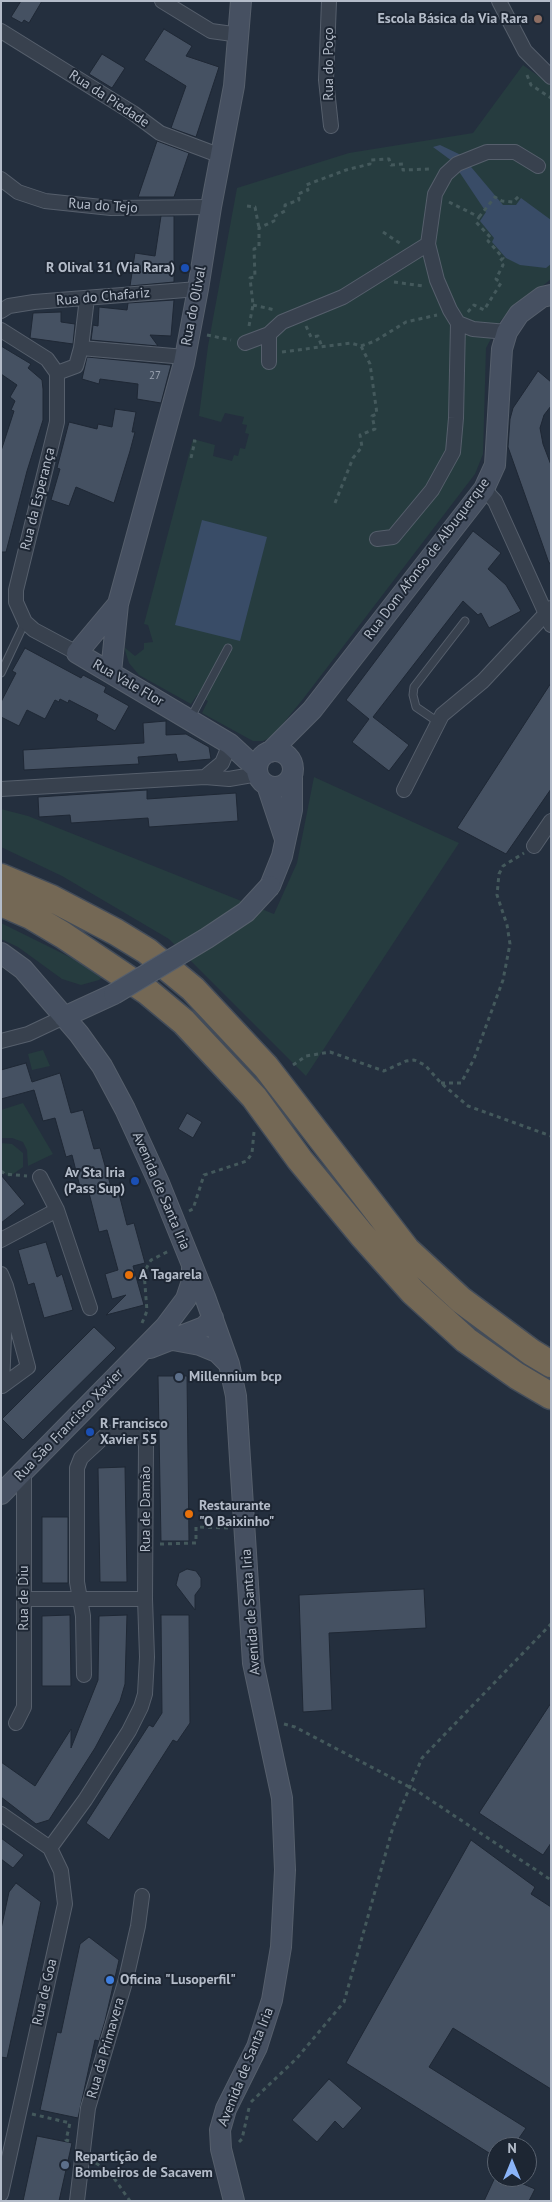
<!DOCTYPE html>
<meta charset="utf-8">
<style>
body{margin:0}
#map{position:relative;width:552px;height:2202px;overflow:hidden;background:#242f3e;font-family:"PT Sans",sans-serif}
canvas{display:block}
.frame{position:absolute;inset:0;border:2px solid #b4bcc9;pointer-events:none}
.north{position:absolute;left:487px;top:2137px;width:50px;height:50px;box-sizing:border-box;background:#1d2633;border:1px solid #59626f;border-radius:50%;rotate:0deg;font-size:14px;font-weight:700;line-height:20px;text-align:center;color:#b4bcc9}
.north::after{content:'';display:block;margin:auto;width:18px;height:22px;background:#8ab4f8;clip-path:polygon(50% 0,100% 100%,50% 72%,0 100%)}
</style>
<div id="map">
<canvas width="552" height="2202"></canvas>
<div class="frame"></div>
<div class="north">N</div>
</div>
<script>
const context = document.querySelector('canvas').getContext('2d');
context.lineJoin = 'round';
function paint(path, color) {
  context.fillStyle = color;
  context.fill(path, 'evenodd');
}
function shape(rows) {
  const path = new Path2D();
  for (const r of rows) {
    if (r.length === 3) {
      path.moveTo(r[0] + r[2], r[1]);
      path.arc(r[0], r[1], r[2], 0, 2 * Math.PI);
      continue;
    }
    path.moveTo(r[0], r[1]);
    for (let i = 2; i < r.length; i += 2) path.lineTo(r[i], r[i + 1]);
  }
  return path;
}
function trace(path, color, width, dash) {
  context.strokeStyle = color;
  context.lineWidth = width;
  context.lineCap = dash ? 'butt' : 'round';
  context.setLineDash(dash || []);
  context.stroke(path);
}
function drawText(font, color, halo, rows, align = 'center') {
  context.font = font + ' "PT Sans",sans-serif';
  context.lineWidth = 4;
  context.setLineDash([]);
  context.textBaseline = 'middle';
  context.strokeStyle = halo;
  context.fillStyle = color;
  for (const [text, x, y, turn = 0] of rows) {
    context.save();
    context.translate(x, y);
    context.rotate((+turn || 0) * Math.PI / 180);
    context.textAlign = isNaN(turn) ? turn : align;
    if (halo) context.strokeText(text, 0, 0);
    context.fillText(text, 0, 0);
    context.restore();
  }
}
paint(shape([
 [523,65,551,85,551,279,501,320,486,348,483,454,475,474,303,699,273,736,263,741,253,741,202,713,208,701,197,695,191,704,139,675,129,663,124,647,135,656,144,649,144,643,153,642,148,625,144,624,193,439,215,445,213,456,232,461,234,455,238,456,240,448,245,449,249,434,245,433,247,425,242,424,244,417,225,413,221,422,199,416,208,346,237,188,349,153,473,133],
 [314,777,459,843,306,1076,169,939,62,876,1,847,1,809,28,816,274,914,297,863],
 [1,923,92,968,103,976,99,980,81,985,62,979,18,947,1,939],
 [43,1050,50,1066,32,1070,28,1054],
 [23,1103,53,1154,28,1166,27,1150,23,1142,12,1138,1,1138,1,1110],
 [1,1143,12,1144,23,1153,23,1167,9,1177,1,1170]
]), '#263c3f');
paint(shape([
 [440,145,461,155,503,205,516,205,521,198,551,220,551,264,546,268,520,265,506,258,492,242,494,238,480,221,486,212,452,161,433,147],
 [202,520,267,537,240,641,175,625]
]), '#394c67');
const building = shape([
 [21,1,42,1,29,23,24,20,22,23,11,17,21,1],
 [164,29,192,46,186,56,219,67,196,137,171,128,186,86,144,60,164,29],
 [102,54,125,68,112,88,89,74,102,54],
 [157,141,189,153,174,197,138,197,157,141],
 [161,216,174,216,174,282,130,286,135,253,155,256,161,216],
 [174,300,171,336,150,335,158,346,91,340,93,325,98,326,99,307,127,310,128,303,174,300],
 [61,312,61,322,75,324,73,344,30,338,33,313,61,312],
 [1,346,31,364,28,368,42,380,43,389,43,420,27,471,6,552,1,552,1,451,14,411,11,410,15,401,10,397,17,385,1,374,1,346],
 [87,357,171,365,161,403,137,399,138,384,100,379,99,384,82,379,87,357],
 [538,371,551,382,551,406,544,415,540,428,543,444,551,465,551,563,549,563,508,447,510,419,513,408,538,371],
 [115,409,136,412,132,432,135,432,130,451,114,503,76,487,69,506,51,500,60,469,57,468,69,422,97,429,98,424,112,427,115,409],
 [473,531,501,553,488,569,506,585,521,611,489,628,481,613,478,615,463,601,373,717,409,745,389,771,352,742,369,719,346,700,473,531],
 [25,648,81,678,83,675,106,687,104,692,129,706,115,731,96,720,98,715,69,700,68,703,60,699,59,702,55,700,45,719,27,710,19,726,1,717,1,702,16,673,12,671,25,648],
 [551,683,551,789,506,854,457,828,551,683],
 [166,721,166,735,186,734,209,747,211,759,178,762,176,754,138,757,139,764,24,770,23,750,144,743,143,723,166,721],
 [147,790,147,799,236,793,238,821,149,827,148,818,71,823,70,815,39,817,38,797,147,790],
 [26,1063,32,1082,60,1073,71,1113,83,1110,94,1149,100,1148,111,1187,117,1186,127,1225,134,1223,145,1263,133,1266,144,1305,106,1315,126,1295,112,1299,105,1274,118,1270,107,1230,99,1232,89,1193,82,1195,72,1155,66,1157,55,1118,43,1121,34,1090,1,1099,1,1070,26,1063],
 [187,1113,202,1122,193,1138,178,1129,187,1113],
 [1,1175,25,1204,1,1223,1,1175],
 [46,1242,57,1277,62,1274,73,1310,44,1318,34,1283,28,1285,18,1250,46,1242],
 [94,1327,116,1348,23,1440,2,1419,94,1327],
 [158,1376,187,1376,189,1541,161,1541,158,1376],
 [125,1467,127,1582,100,1582,98,1468,125,1467],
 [42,1517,68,1517,68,1583,42,1583,42,1517],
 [187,1569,196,1571,201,1578,201,1587,195,1595,195,1610,176,1585,179,1573,187,1569],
 [424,1589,426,1628,329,1633,332,1710,303,1712,299,1595,424,1589],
 [70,1615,71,1686,42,1686,42,1616,70,1615],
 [127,1615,125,1684,120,1701,95,1748,49,1820,36,1824,1,1797,1,1762,35,1786,71,1729,71,1748,98,1680,99,1616,127,1615],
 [161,1615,189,1615,190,1723,177,1742,173,1740,109,1840,86,1823,149,1725,153,1727,162,1713,161,1615],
 [551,1703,551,1843,543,1855,479,1813,551,1703],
 [1,1838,24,1855,13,1868,1,1859,1,1838],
 [471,1840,535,1887,531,1894,551,1907,551,2089,453,2028,429,2067,526,2128,513,2147,497,2147,497,2158,346,2063,471,1840],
 [16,1883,41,1902,7,2058,1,2057,1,1929,9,1892,16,1883],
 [89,1937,119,1960,105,2021,99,2041,95,2040,78,2118,40,2110,57,2032,61,2033,80,1944,89,1937],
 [329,2079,362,2108,343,2129,335,2121,317,2142,292,2120,329,2079],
 [37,2136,72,2143,59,2201,23,2201,37,2136],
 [497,2173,497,2177,507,2177,535,2189,529,2201,484,2201,497,2173]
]);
paint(building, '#455162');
trace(building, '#1f2835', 1);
const lane = shape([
 [1,673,25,622],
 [190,719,228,648],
 [438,722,416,707,413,695,414,687,465,621]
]);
const street = shape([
 [162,1,211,31,240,35],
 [329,1,326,80,331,126],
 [499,1,525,51,551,77],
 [1,31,133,113,160,133,221,156],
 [1,179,18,192,45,201,111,208,211,207],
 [1,311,9,306,34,302,198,289],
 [1,330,47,359,57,373,57,422,16,590,16,602,25,622,34,630,77,653],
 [507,332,473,329,458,323,450,310,437,280,428,244,435,194,446,174,457,164,487,152,515,152,538,166],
 [269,334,269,362],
 [245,343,269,334,282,322,343,297,428,244],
 [81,348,185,357],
 [57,373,76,366,81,348,87,298],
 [484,489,495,501,551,625],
 [377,539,393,537,432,490,453,452,456,418,458,323],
 [205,777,222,763,230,744],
 [1,789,205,777,229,779,258,774],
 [404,790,442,715,483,681,551,608],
 [534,846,551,821],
 [1,1041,28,1034,64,1017],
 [40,1177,57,1210,90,1308],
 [1,1240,57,1210],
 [1,1274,6,1286,28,1367,2,1386,6,1286],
 [24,1599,145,1599],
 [16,1723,24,1707,24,1471],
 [1,1814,50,1848,61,1871,65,1904,1,2194],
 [50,1848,85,1800,129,1731,141,1707,145,1694,147,1657,145,1599,146,1445,143,1436,135,1431,108,1433,81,1458,77,1468,77,1582,83,1616,84,1675],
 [77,2201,88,2108,126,1979,138,1926,142,1896]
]);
const secondary = shape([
 [118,604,77,653,230,744,257,769],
 [111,672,118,604,184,363,198,289,211,207,234,86,241,1],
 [275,769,18],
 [270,752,312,710,484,489,495,465,502,349,507,332,519,314,542,297,551,295],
 [267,785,285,839],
 [270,886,282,856,292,810,292,778],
 [1,953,23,969,79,1034,102,1066,125,1109,159,1183,205,1297,229,1364,236,1396,253,1663,282,1798,285,1870,281,1947,272,2000,257,2047,226,2109,220,2130,221,2149,234,2201],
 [64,1017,114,994],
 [173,1340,200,1345,217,1352,229,1364],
 [150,1348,204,1327,213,1318],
 [1,1494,165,1327,186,1299,192,1281,192,1268]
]);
const highway = shape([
 [1,877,51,898,116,932,147,951,193,989,266,1067,407,1250,461,1300,531,1352,551,1364],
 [1,903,31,916,63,935,148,992,184,1022,254,1097,300,1160,362,1235,413,1292,466,1340,517,1376,551,1396]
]);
trace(lane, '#565f6c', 9);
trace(street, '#565f6c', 16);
trace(secondary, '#565f6c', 22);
trace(highway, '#434c59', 29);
trace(shape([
 [527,75,531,85,551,98],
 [449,202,479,217,476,222,491,238,488,241,503,258,500,261,503,265,496,279,501,283,484,310,474,305,467,313],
 [247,206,255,207,259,228],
 [479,217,495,197,502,201,513,202,519,196],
 [383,232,401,244],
 [394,282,423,286],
 [253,305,275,310],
 [249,326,253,305,250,278,255,277,254,249,259,247,259,228,274,221,273,217,285,211,285,205,299,200,298,194,308,190,306,185,346,170,370,164,370,160,389,159,391,165,403,164,403,170,430,169,430,172],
 [306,326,311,337,318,336,322,347],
 [207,335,231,340],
 [282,352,351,343,361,346,375,341,406,322,437,315],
 [191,458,195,441,193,441],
 [335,503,353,458,362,447,360,435,375,429,372,416,377,414,370,364,361,346],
 [293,1065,306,1056,330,1052,384,1071,406,1061,414,1060,425,1065,441,1083,468,1106,551,1136],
 [441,1083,461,1083,474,1059,503,980,510,944,507,925,497,895,499,874,503,866,524,853],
 [1,1171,5,1174,27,1176],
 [189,1211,193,1209,204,1175,247,1161,252,1153,254,1132],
 [142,1323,147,1311,144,1272,151,1260,169,1251],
 [160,1544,196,1543,196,1527,228,1528],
 [284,1724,295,1727,417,1791,551,1880],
 [251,2102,297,2058,344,2002,393,1827,422,1758,551,1624],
 [32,2114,70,2123,66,2140,69,2141],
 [239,2142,242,2139,249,2108],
 [96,2163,111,2174,130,2201]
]), '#44595c', 3, [4, 4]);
trace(lane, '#38414e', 7);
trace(street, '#38414e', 14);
trace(secondary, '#465061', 20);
trace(highway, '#746855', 26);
const secondaryBridge = shape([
 [114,994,207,938,246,912,270,886]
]);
trace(secondaryBridge, '#565f6c', 22, []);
trace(secondaryBridge, '#465061', 20);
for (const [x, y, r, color] of [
 [538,19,5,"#8d6e63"],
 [185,268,5,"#1a4fb4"],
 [135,1181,5,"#1a4fb4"],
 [129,1275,5,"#e8710a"],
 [179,1377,5,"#5c6f8a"],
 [90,1432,5,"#1a4fb4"],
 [189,1514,5,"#e8710a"],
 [110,1980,5,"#3f7fe0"],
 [65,2165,5,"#5c6f8a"]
]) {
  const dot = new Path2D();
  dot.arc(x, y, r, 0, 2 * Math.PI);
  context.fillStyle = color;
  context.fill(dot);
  trace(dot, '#1d2633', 2);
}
drawText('11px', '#98a1af', null, [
 ["27",155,376]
]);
drawText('bold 14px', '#b4bcc9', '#1d2633', [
 ["Escola Básica da Via Rara",528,19,"right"],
 ["R Olival 31 (Via Rara)",175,268,"right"],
 ["Av Sta Iria",125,1173,"right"],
 ["(Pass Sup)",125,1189,"right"],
 ["A Tagarela",139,1275],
 ["Millennium bcp",189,1377],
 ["R Francisco",100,1424],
 ["Xavier 55",100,1440],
 ["Restaurante",199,1506],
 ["\"O Baixinho\"",199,1522],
 ["Oficina \"Lusoperfil\"",120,1980],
 ["Repartição de",75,2157],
 ["Bombeiros de Sacavem",75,2173]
], 'left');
drawText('14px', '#b4bcc9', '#1d2633', [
 ["Rua do Poço",329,64,-90],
 ["Rua da Piedade",109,99,33],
 ["Rua do Tejo",103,206,4],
 ["Rua do Chafariz",103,297,-5],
 ["Rua do Olival",194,306,-79],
 ["Rua da Esperança",38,499,-76],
 ["Rua Dom Afonso de Albuquerque",427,559,-53],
 ["Rua Vale Flor",128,683,30],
 ["Avenida de Santa Iria",161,1191,67],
 ["Rua São Francisco Xavier",69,1425,-46],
 ["Rua de Damão",146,1509,-90],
 ["Rua de Diu",24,1598,-90],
 ["Avenida de Santa Iria",251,1612,-94],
 ["Rua de Goa",45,1992,-77],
 ["Rua da Primavera",106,2048,-74],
 ["Avenida de Santa Iria",246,2067,-68]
]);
</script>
